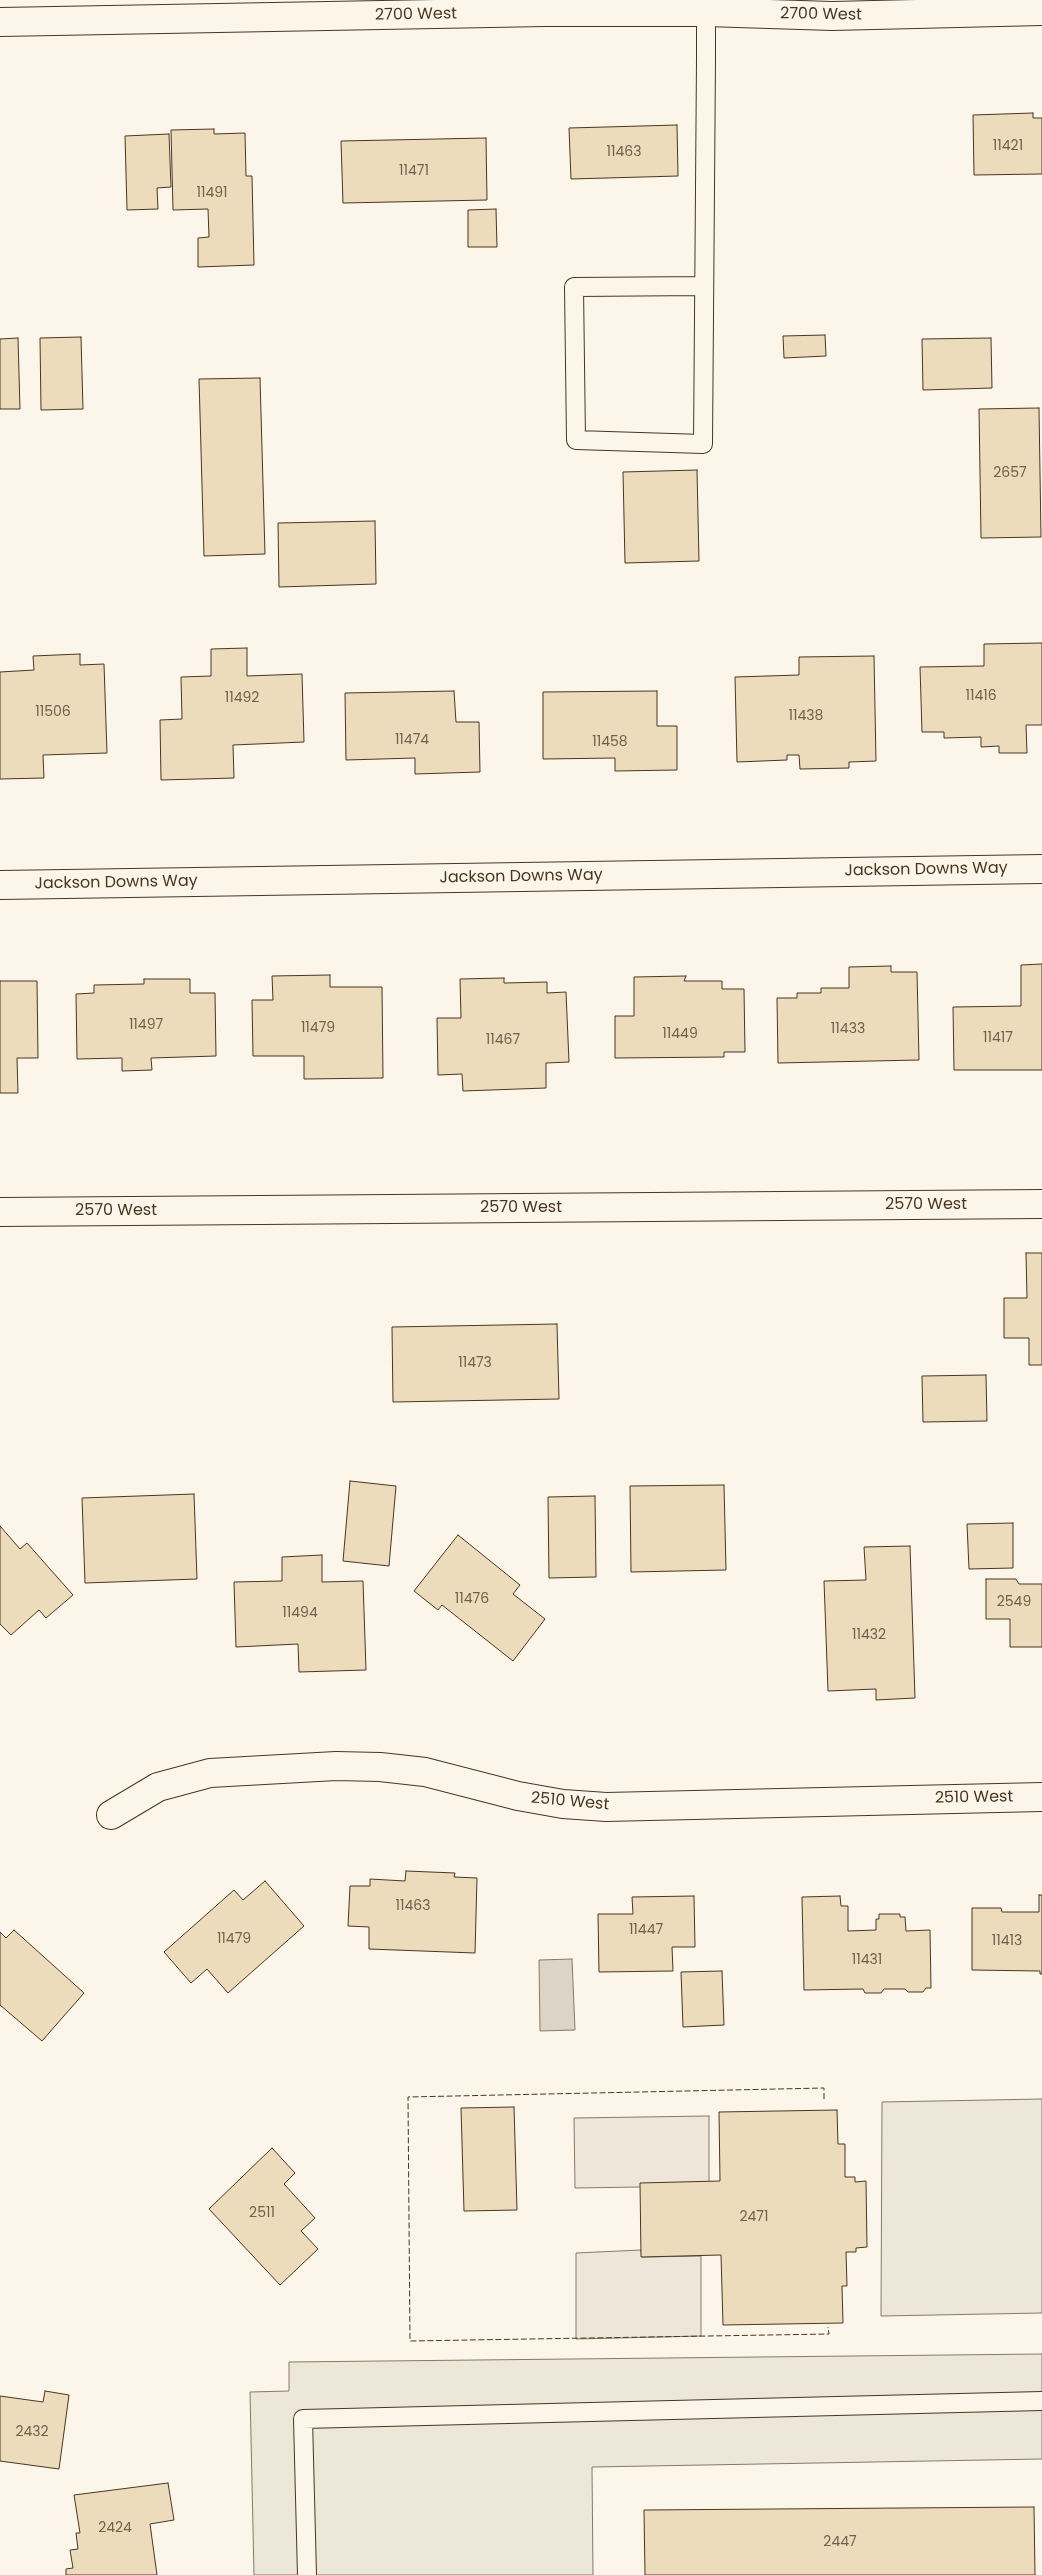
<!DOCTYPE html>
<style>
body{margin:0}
canvas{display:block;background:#fbf6e9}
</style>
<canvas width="1042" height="2575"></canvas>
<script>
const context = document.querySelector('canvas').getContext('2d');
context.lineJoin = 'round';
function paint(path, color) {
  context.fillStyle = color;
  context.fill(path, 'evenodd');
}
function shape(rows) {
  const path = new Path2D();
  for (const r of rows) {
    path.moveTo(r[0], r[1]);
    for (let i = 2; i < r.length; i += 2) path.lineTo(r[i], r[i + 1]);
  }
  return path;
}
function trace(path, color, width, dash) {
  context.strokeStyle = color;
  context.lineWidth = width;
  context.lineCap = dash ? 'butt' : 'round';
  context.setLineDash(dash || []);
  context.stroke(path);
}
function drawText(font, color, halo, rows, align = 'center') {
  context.font = font + ' Poppins,sans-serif';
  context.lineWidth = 4;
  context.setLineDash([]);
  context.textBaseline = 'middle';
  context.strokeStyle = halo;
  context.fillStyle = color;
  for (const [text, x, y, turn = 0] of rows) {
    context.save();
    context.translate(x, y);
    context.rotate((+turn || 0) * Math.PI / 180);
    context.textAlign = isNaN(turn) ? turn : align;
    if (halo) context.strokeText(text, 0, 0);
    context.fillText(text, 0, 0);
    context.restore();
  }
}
const green = shape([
 [709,2116,709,2182,640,2187,575,2188,574,2118,709,2116],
 [641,2250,642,2257,701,2256,701,2336,576,2339,576,2253,641,2250]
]);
paint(green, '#ede6d9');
trace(green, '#887966', 1);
const parking = shape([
 [1042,2099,1042,2313,881,2316,882,2102,1042,2099],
 [1042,2354,1042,2459,592,2467,593,2575,254,2575,250,2392,289,2391,289,2362,1042,2354]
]);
paint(parking, '#ede7d9');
trace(parking, '#887966', 1);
const water = shape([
 [572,1959,575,2030,540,2031,539,1960,572,1959]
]);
paint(water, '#dcd4c6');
trace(water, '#887966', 1);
const building = shape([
 [1033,113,1033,118,1042,118,1042,174,974,175,973,115,1033,113],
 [677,125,678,176,571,179,569,128,677,125],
 [214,129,214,134,245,133,246,176,252,176,254,265,198,267,198,238,209,237,208,209,173,210,171,130,214,129],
 [169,134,171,187,157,188,158,209,127,210,125,136,169,134],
 [486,138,487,200,343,203,341,141,486,138],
 [496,209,497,247,468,247,468,210,496,209],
 [825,335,826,356,784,358,783,336,825,335],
 [81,337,83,409,41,410,40,338,81,337],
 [18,338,20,409,0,409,0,339,18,338],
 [991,338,992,388,923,390,922,339,991,338],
 [260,378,265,554,204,556,199,379,260,378],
 [1039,408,1041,537,981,538,979,409,1039,408],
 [697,470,699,561,625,563,623,472,697,470],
 [375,521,376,584,279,587,278,523,375,521],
 [1042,643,1042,725,1026,725,1027,753,999,753,999,746,981,747,981,737,944,738,944,732,922,732,920,667,984,666,984,644,1042,643],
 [247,648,247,676,302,674,304,742,233,745,234,778,161,780,160,720,182,719,181,677,211,676,211,649,247,648],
 [80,654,80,665,104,664,107,753,43,755,44,778,0,779,0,672,34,670,33,656,80,654],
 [874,656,876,761,849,762,849,768,800,769,799,755,787,755,787,760,737,762,735,677,799,675,799,657,874,656],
 [454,691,456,722,479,722,480,772,415,774,415,758,346,760,345,693,454,691],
 [657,691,657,726,677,726,677,770,615,771,615,758,543,759,543,692,657,691],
 [1042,964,1042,1070,954,1070,953,1007,1021,1006,1021,965,1042,964],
 [891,966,891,972,917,972,919,1060,778,1063,777,998,797,998,797,993,821,993,821,988,849,988,849,967,891,966],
 [330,975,330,987,382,987,383,1078,304,1079,304,1056,253,1056,252,1000,273,1000,272,976,330,975],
 [686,976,684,981,722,981,722,989,744,989,745,1052,724,1052,724,1057,615,1058,615,1016,634,1016,634,977,686,976],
 [504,978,504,983,547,982,547,993,566,992,569,1062,546,1063,546,1088,463,1091,462,1074,438,1075,437,1018,461,1018,460,979,504,978],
 [144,979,190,979,190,993,215,993,216,1056,151,1058,152,1070,122,1071,122,1058,77,1059,76,994,94,993,94,985,144,984,144,979],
 [0,981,37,981,38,1058,17,1058,18,1093,0,1093,0,981],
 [1026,1253,1042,1253,1042,1365,1029,1365,1029,1338,1004,1338,1004,1298,1027,1298,1026,1253],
 [557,1324,559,1399,393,1402,392,1327,557,1324],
 [986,1375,987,1421,923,1422,922,1376,986,1375],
 [350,1481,396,1486,389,1566,343,1561,350,1481],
 [724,1485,726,1570,631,1572,630,1486,724,1485],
 [194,1494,197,1579,85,1583,82,1498,194,1494],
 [595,1496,596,1577,549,1578,548,1497,595,1496],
 [1013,1523,1013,1568,969,1569,967,1524,1013,1523],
 [0,1526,20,1549,27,1543,73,1595,46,1618,39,1610,11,1635,0,1624,0,1526],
 [458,1535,520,1585,513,1594,545,1619,513,1661,442,1605,438,1610,414,1591,458,1535],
 [910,1546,915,1698,876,1700,876,1689,828,1691,824,1581,866,1580,864,1547,910,1546],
 [322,1555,322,1582,363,1581,366,1670,299,1672,298,1644,236,1647,234,1582,282,1581,282,1557,322,1555],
 [986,1579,1016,1579,1019,1584,1042,1584,1042,1647,1010,1647,1010,1619,986,1619,986,1579],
 [406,1871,455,1873,454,1877,477,1878,475,1953,369,1949,369,1927,348,1926,350,1886,370,1886,370,1879,405,1881,406,1871],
 [265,1881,304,1926,228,1993,207,1969,191,1983,164,1952,234,1890,243,1900,265,1881],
 [1039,1895,1042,1895,1042,1974,1040,1974,1040,1971,972,1970,972,1908,1001,1908,1002,1912,1039,1912,1039,1895],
 [694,1896,695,1947,672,1947,673,1971,599,1972,598,1914,633,1914,632,1897,694,1896],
 [840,1896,841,1906,848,1906,848,1931,876,1930,876,1919,879,1919,879,1914,900,1914,900,1917,905,1917,906,1931,930,1930,931,1988,926,1988,923,1992,908,1992,905,1989,884,1989,881,1993,865,1993,863,1989,804,1990,802,1897,840,1896],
 [14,1930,84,1993,42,2041,0,2005,0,1932,6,1938,14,1930],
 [722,1971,724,2025,683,2027,681,1972,722,1971],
 [514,2107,517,2210,464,2211,461,2108,514,2107],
 [837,2110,838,2144,845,2144,845,2177,855,2177,855,2182,866,2181,867,2247,856,2248,856,2252,846,2252,847,2286,842,2286,843,2323,723,2325,721,2255,641,2257,640,2183,720,2181,719,2112,837,2110],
 [272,2148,295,2173,284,2184,315,2218,301,2231,318,2249,280,2285,209,2209,272,2148],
 [45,2391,69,2395,59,2469,0,2461,0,2396,43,2402,45,2391],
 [168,2483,174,2520,150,2524,157,2575,66,2575,66,2569,73,2568,70,2550,78,2549,76,2533,80,2533,74,2495,168,2483],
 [1034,2507,1035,2575,645,2575,644,2510,1034,2507]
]);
paint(building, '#ecdcbc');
trace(building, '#4a3520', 1);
const lane = shape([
 [704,286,574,287,576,440,703,444,706,59,706,12],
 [307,2575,303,2419,1042,2401]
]);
const street = shape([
 [0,885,1042,869],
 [0,1212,1042,1204],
 [111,1815,158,1787,210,1773,336,1766,380,1767,425,1772,518,1796,563,1804,606,1807,1042,1797]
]);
const secondary = shape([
 [0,22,545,12,706,12,832,16,1042,11]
]);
trace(lane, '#4a3520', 20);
trace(street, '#4a3520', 30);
trace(secondary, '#4a3520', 30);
trace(lane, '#fbf6e9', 18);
trace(street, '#fbf6e9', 28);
trace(secondary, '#fbf6e9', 28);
trace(shape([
 [824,2099,824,2088,408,2097,410,2341,829,2334,828,2327]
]), '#4a3520', 1, [6, 2.5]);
drawText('14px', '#725f47', null, [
 ["11421",1008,146],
 ["11463",624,152],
 ["11471",414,171],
 ["11491",212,193],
 ["2657",1010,473],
 ["11416",981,696],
 ["11492",242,698],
 ["11506",53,712],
 ["11438",806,716],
 ["11474",412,740],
 ["11458",610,742],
 ["11497",146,1025],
 ["11479",318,1028],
 ["11433",848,1029],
 ["11449",680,1034],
 ["11417",998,1038],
 ["11467",503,1040],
 ["11473",475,1363],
 ["11476",472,1599],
 ["2549",1014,1602],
 ["11494",300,1613],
 ["11432",869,1635],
 ["11463",413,1906],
 ["11447",646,1930],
 ["11479",234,1939],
 ["11413",1007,1941],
 ["11431",867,1960],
 ["2511",262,2213],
 ["2471",754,2217],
 ["2432",32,2432],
 ["2424",115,2528],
 ["2447",840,2542]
]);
drawText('16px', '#4a3520', '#fbf6e9', [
 ["2700 West",416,15,-1],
 ["2700 West",821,15,1],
 ["Jackson Downs Way",926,870,-1],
 ["Jackson Downs Way",521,877,-1],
 ["Jackson Downs Way",116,883,-1],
 ["2570 West",926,1205],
 ["2570 West",521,1208],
 ["2570 West",116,1211],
 ["2510 West",974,1798,-1],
 ["2510 West",570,1802,5]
]);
</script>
